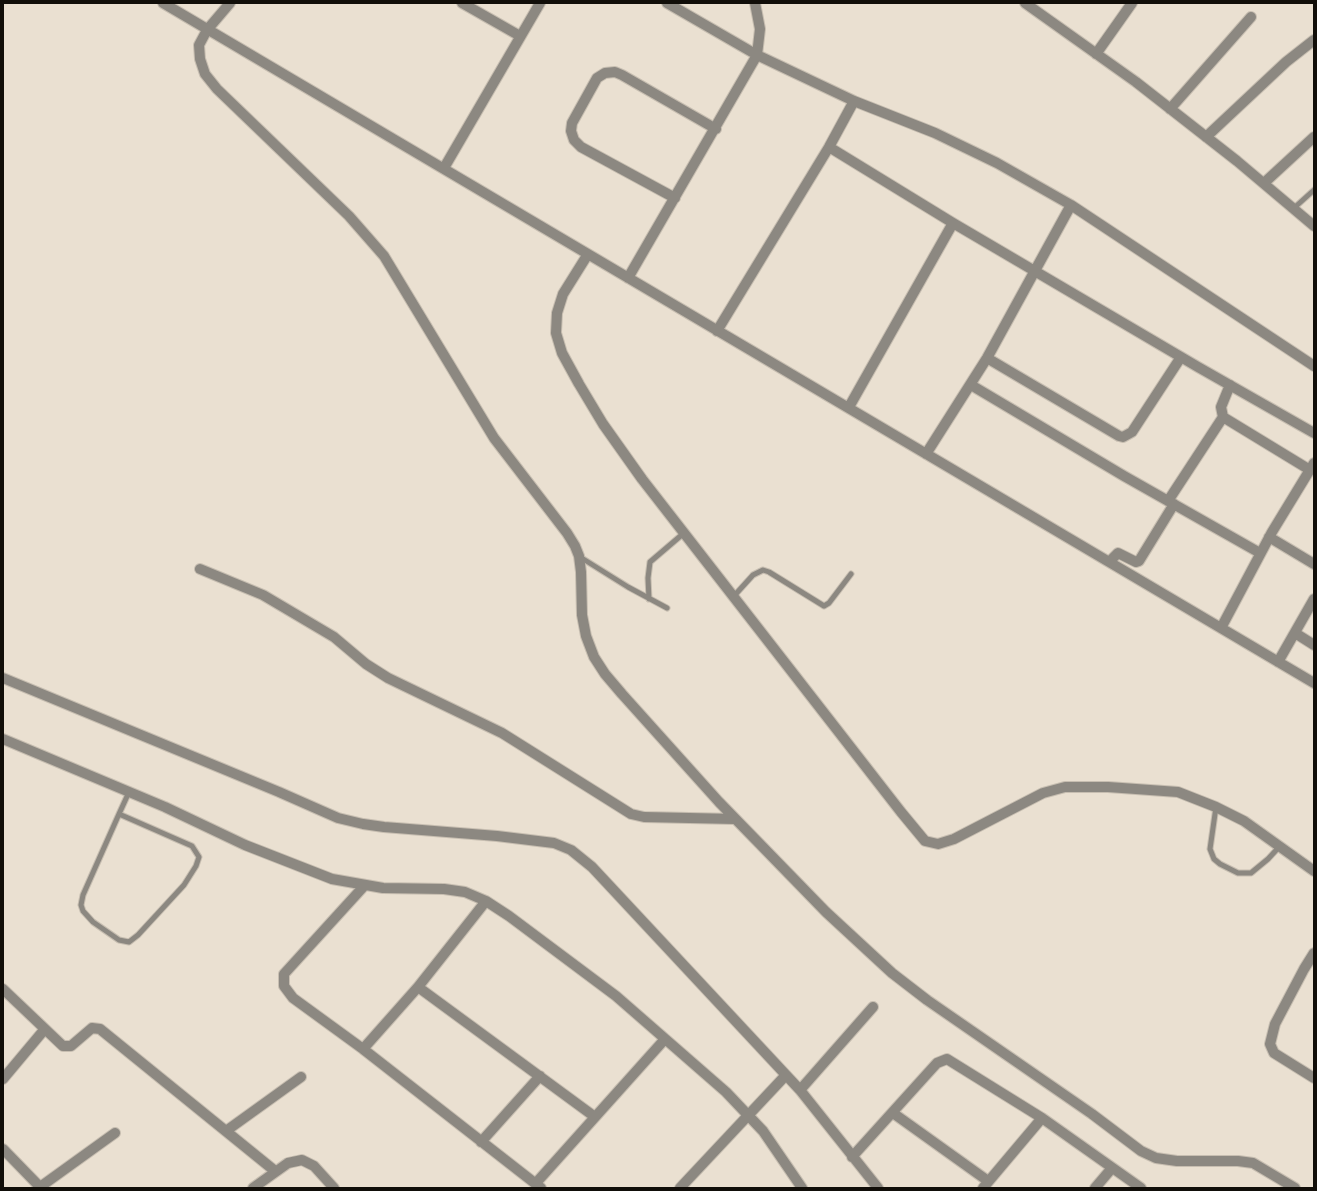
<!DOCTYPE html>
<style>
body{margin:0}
#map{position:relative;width:1317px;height:1191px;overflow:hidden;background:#eae0d1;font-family:Helvetica,sans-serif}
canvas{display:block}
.frame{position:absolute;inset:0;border:4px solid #110e09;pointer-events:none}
</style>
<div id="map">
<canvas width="1317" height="1191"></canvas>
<div class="frame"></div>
</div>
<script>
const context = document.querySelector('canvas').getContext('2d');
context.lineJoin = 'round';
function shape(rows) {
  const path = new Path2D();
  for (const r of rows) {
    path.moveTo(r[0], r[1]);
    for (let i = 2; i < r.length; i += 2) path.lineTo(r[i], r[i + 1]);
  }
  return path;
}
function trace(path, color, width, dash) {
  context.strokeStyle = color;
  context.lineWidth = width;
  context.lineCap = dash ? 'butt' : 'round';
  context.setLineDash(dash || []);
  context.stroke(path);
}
const lane = shape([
 [1294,208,1314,190],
 [580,557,628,587,667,608],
 [734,596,753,575,763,570,769,572,824,606,829,603,851,574],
 [649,599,648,578,650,562,684,533],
 [1216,807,1210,849,1214,859,1220,864,1238,873,1251,873,1268,859,1280,846],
 [119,814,192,846,199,857,196,866,184,885,138,935,129,942,119,940,93,922,83,911,81,905,83,895,119,814,129,792]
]);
const street = shape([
 [163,3,1314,683],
 [230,3,207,30,199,45,200,59,205,74,217,89,349,216,384,256,494,438,567,533,575,546,579,556,581,572,582,615,586,636,594,657,605,674,622,694,719,802,826,912,892,973,927,1000,1092,1114,1141,1151,1156,1158,1177,1161,1238,1161,1253,1163,1295,1188],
 [462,3,520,36],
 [667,3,757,55,854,101,935,133,997,163,1071,205,1314,366],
 [1025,3,1136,82,1237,161,1314,226],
 [1096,54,1132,3],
 [1170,109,1251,17],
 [1206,137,1286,62,1314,40],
 [829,147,953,223,1198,367,1314,433],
 [444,168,540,3],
 [1264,183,1314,137],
 [675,198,581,147,574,140,571,131,572,123,597,78,605,73,615,72,622,75,716,129],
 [588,254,563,294,557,313,556,333,562,353,579,384,603,424,642,479,901,812,925,841,938,844,954,839,1043,793,1065,787,1108,787,1178,792,1216,807,1244,821,1314,871],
 [628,278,757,55,760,29,755,3],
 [717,331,829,147,854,101],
 [987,358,1119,436,1123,437,1132,432,1181,357],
 [971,385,1124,476,1260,553],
 [1230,385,1221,407,1223,417,1310,470],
 [849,407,953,223],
 [926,454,987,358,1071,205],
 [1168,501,1223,417],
 [1269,537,1314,564],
 [1109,562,1118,553,1136,562,1139,561,1174,504],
 [200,569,263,595,334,637,366,664,388,678,502,733,631,814,644,817,735,819],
 [1221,628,1272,532,1314,463],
 [1295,633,1314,645],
 [1278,662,1314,599],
 [3,678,279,792,338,818,363,824,384,827,497,836,554,843,571,850,592,867,800,1090,878,1188],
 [3,739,165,807,245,845,332,879,383,888,444,889,465,892,486,901,509,916,616,996,726,1092,763,1131,802,1188],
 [365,885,284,974,284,986,293,998,363,1049,541,1188],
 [1314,953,1304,969,1275,1024,1270,1044,1274,1053,1314,1078],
 [418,987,595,1117],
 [3,989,63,1046,71,1046,92,1028,100,1029,275,1171],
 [363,1049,418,987,486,901],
 [3,1079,44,1030],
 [800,1090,873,1007],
 [893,1113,988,1181],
 [226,1131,301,1077],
 [481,1142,540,1076],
 [3,1149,41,1188],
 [852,1157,927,1074,937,1063,947,1059,1042,1118,1141,1188],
 [536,1183,665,1039],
 [40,1187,115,1133],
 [253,1188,288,1163,302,1160,314,1166,334,1188],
 [680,1188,786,1075],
 [983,1188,1042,1118],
 [1095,1188,1112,1168]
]);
trace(lane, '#c7beb1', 7);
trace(street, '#c7beb1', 12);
trace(lane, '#8c8881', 5);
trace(street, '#8c8881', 10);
</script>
